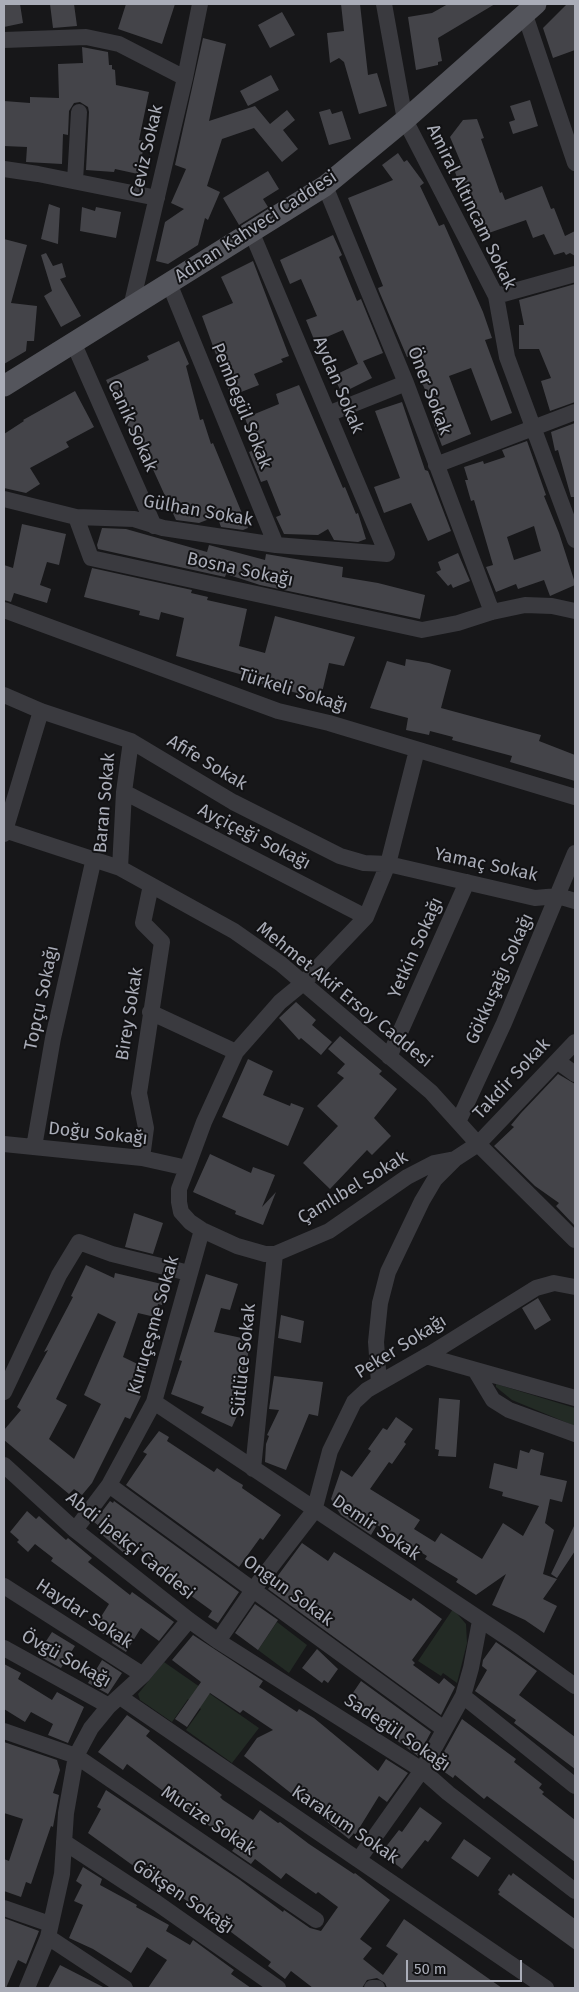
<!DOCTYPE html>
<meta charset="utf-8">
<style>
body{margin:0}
#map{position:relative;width:579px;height:1992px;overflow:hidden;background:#171719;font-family:"Fira Sans",sans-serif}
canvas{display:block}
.frame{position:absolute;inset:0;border:5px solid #aaadb8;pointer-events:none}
.scale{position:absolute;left:406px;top:1960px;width:116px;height:22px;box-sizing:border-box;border:2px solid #aaadb8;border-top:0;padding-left:6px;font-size:15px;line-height:18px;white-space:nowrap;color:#aaadb8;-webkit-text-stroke:4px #121214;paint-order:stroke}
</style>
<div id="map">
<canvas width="579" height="1992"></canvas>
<div class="frame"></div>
<div class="scale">50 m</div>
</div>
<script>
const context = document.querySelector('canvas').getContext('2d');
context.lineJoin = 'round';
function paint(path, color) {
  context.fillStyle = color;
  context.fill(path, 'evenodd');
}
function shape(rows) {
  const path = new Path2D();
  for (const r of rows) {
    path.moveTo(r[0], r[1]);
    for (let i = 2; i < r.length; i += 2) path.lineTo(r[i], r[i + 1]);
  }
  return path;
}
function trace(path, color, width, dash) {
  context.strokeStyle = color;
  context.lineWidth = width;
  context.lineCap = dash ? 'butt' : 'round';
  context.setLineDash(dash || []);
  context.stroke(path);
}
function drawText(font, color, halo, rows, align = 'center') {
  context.font = font + ' "Fira Sans",sans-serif';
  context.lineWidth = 4;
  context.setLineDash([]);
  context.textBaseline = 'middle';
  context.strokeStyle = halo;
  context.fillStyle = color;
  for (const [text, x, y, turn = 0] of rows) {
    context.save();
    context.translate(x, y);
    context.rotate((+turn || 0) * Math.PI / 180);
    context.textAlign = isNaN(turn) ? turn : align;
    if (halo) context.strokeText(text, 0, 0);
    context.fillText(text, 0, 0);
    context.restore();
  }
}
paint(shape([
 [496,1384,575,1408,575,1426,512,1400,496,1387],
 [453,1609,466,1624,467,1643,457,1683,443,1673,441,1676,418,1661],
 [277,1622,307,1645,289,1673,258,1650],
 [164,1662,259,1728,232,1763,186,1730,201,1709,188,1699,172,1722,140,1700,138,1694]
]), '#232b25');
paint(shape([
 [4,4,20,4,23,23,4,27],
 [50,4,74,4,77,26,53,28],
 [126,4,175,4,162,44,118,29],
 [341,4,360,4,368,75,377,73,387,106,359,114,344,62,339,58,330,63,327,33,344,31],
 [448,4,495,4,438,38,442,61,438,62,438,65,416,70,408,17,432,13],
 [567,4,575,4,575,50,553,58,543,28],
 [282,12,295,35,270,48,258,25],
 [203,38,226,44,209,121,255,106,270,124,287,110,295,120,283,130,298,149,282,162,254,128,222,139,207,186,220,192,208,220,205,218,198,245,168,264,156,261,165,222,184,209,171,203,186,169,175,165],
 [82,47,108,52,109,65,112,65,112,69,115,70,116,85,149,92,139,140,145,141,138,174,115,169,114,172,86,170,89,112,88,107,80,102,74,103,69,111,68,135,63,134,62,164,26,162,27,147,4,146,4,101,30,103,30,97,59,98,58,64,83,63],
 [271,75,279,90,248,106,240,91],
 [530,100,538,126,513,134,509,122,515,120,510,106],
 [330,109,332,114,342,111,351,139,329,145,319,112],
 [477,119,484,138,481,139,500,193,502,192,505,200,542,186,551,209,554,208,565,236,575,231,575,256,570,253,566,255,564,252,554,255,544,234,533,238,526,220,483,235,469,193,463,195,453,166,461,163,450,137,463,120],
 [398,153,404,162,407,160,424,183,420,186,439,226,444,224,483,312,492,338,485,340,512,413,491,421,471,368,449,376,471,434,442,446,433,422,438,420,423,385,421,385,411,355,407,357,379,291,378,288,383,286,348,198,393,180,382,165],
 [268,171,279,189,263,199,268,207,239,225,223,198],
 [49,204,60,208,58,244,41,239],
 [82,207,95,211,96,207,121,212,116,238,80,231],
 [333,235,342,255,339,257,357,301,361,299,383,353,363,361,372,378,342,393,333,376,362,362,358,364,343,330,315,342,306,320,317,316,301,279,290,284,280,260],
 [4,239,27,245,11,303,37,306,34,341,27,341,26,351,4,364],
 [46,253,53,266,62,263,66,277,60,279,81,316,61,327,44,296,52,291,41,255],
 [253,261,289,356,281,359,283,362,254,374,259,385,231,396,202,316,233,303,221,277],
 [575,284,575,402,550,411,541,381,551,378,539,349,519,349,519,325,524,325,519,300],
 [179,341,189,364,186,366,200,420,203,419,211,444,213,443,248,528,243,530,221,527,217,516,199,523,176,520,141,443,137,445,106,380,149,360,147,356],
 [299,385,343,488,345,487,356,514,358,513,366,539,358,542,334,540,328,529,318,535,284,534,276,517,281,515,267,480,261,482,249,452,256,449,245,418,279,404,276,394],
 [75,391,94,427,66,442,69,447,30,468,40,484,26,493,4,488,4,434,24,421,23,420],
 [402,402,425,470,428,471,451,531,428,541,411,503,384,513,374,487,400,478,375,411],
 [575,423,575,497,571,497,558,450,555,451,551,432],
 [527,441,546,495,544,496,559,533,575,583,575,585,550,596,544,580,518,589,516,584,496,592,486,567,493,565,474,500,471,501,465,480,468,480,464,467,483,461,484,464,505,457,502,450],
 [534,526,541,551,514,560,507,537],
 [22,524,66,534,59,565,47,562,40,585,51,589,47,603,14,593,11,602,4,600,4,565,13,568],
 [102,528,126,529,207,552,209,545,265,560,266,554,343,567,342,577,378,583,425,595,420,619,260,585,226,574,225,577,98,549,97,545],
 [458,553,470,581,453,588,451,584,448,586,436,572,441,570,438,562],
 [92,568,192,590,191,593,208,597,207,600,247,609,239,646,265,653,275,616,355,637,344,666,329,663,320,701,297,695,297,693,242,679,243,675,176,656,184,618,161,612,159,620,139,615,140,611,84,597],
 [406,659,429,663,451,670,441,708,541,735,539,741,575,755,575,781,510,762,512,756,452,740,453,737,430,731,429,735,406,730,408,718,370,708,387,661,405,666],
 [296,1002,316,1020,312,1025,332,1042,321,1055,301,1038,299,1040,279,1018],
 [340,1036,382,1071,379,1074,397,1089,374,1118,391,1136,372,1155,367,1150,330,1189,303,1163,338,1126,317,1106,344,1078,337,1073,345,1064,328,1049],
 [248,1059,273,1071,263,1095,290,1106,291,1103,304,1108,288,1146,222,1117],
 [558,1074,575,1084,575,1226,556,1206,559,1203,535,1186,494,1146,514,1127,511,1125,521,1113],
 [210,1154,251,1173,253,1167,275,1175,262,1207,276,1192,263,1225,235,1214,236,1211,193,1192],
 [134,1213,163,1223,153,1254,125,1247],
 [86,1265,114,1278,115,1273,166,1285,162,1305,158,1304,155,1317,138,1313,123,1357,146,1368,137,1394,141,1396,130,1419,125,1417,92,1483,82,1495,74,1489,69,1494,4,1440,4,1430,21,1410,17,1407,48,1350,44,1352,73,1297,71,1296],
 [98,1313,116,1322,84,1395,101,1404,74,1459,49,1439,67,1405,56,1399],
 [206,1274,238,1284,230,1310,221,1308,214,1332,251,1340,240,1393,246,1396,232,1427,201,1413,204,1407,171,1394,182,1361,179,1360],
 [538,1298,551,1320,535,1330,522,1308],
 [281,1315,304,1321,301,1343,278,1338],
 [274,1376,323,1382,318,1416,309,1414,286,1470,265,1462,266,1444,269,1436,267,1435,279,1410,269,1409],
 [439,1398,460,1400,456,1457,438,1456,439,1450,435,1449],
 [396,1417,413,1429,404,1442,406,1444,392,1464,389,1462,370,1489,420,1520,414,1529,435,1542,441,1533,482,1559,503,1523,523,1536,539,1506,502,1496,503,1492,489,1488,494,1463,517,1469,520,1450,529,1453,531,1449,544,1453,540,1475,567,1481,562,1502,550,1499,545,1523,554,1530,543,1574,557,1579,543,1599,557,1606,544,1633,525,1620,492,1605,506,1574,476,1595,456,1582,458,1579,425,1559,427,1556,377,1525,371,1535,341,1515,335,1506,331,1499,341,1470,352,1477,371,1451,368,1449,383,1428,387,1430],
 [159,1431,169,1437,167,1441,214,1472,217,1468,233,1479,243,1485,242,1488,281,1515,263,1540,260,1538,239,1567,126,1485,147,1454,143,1452],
 [110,1501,113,1503,114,1501,239,1592,218,1623,208,1617,212,1611,150,1566,153,1563,141,1550,132,1545,125,1554,101,1534,102,1532,97,1529,99,1526,94,1522],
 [27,1511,36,1519,39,1516,66,1540,68,1538,92,1558,88,1562,130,1595,132,1592,174,1622,159,1641,141,1628,126,1652,112,1643,113,1640,94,1628,109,1604,51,1561,53,1558,35,1544,28,1552,17,1542,19,1540,10,1532],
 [575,1524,575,1551,557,1578,551,1574],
 [302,1543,328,1561,334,1552,411,1601,413,1598,442,1619,412,1660,415,1663,413,1665,439,1684,444,1678,455,1687,441,1715,268,1589],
 [255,1604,278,1620,258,1650,235,1633],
 [52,1632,75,1646,61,1668,37,1655],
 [193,1635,263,1681,259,1687,297,1712,299,1709,314,1718,378,1771,386,1759,408,1773,387,1802,379,1796,355,1835,354,1833,349,1839,244,1756,257,1738,273,1730,243,1710,240,1713,210,1693,187,1727,175,1719,201,1682,172,1660],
 [496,1642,537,1671,519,1695,575,1737,575,1769,514,1723,516,1720,475,1691,487,1670,482,1666,483,1660],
 [317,1649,338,1669,328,1683,324,1680,322,1683,302,1668],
 [102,1660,122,1673,108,1694,88,1683],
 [4,1664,21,1673,18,1679,52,1700,57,1692,84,1707,68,1743,48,1735,53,1724,31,1712,25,1722,4,1709],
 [361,1681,431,1732,418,1756,346,1703],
 [127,1715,150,1731,146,1736,222,1795,220,1797,223,1800,253,1820,260,1810,278,1823,280,1822,309,1844,354,1874,355,1873,390,1900,360,1939,372,1948,363,1959,383,1975,398,1954,386,1946,404,1919,502,1988,387,1988,385,1983,377,1978,367,1980,362,1988,313,1988,291,1971,285,1979,268,1966,271,1962,223,1926,225,1924,153,1880,88,1833,101,1809,97,1807,106,1790,240,1880,283,1912,284,1910,310,1928,321,1931,338,1907,318,1892,316,1894,286,1873,281,1879,255,1859,251,1864,232,1851,236,1846,127,1764,123,1770,98,1752],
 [462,1719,516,1759,514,1762,542,1784,539,1788,544,1792,542,1794,575,1820,575,1862,487,1796,484,1799,455,1775,453,1778,436,1766],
 [4,1742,57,1760,60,1770,53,1793,59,1795,53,1827,51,1826,31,1884,26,1882,21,1897,4,1891,4,1859,9,1861,23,1819,4,1813],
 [420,1807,442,1823,428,1842,425,1840,402,1869,381,1853,399,1830,402,1832],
 [464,1839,491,1858,478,1877,451,1858],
 [83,1867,102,1879,100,1885,137,1905,136,1907,169,1925,166,1931,190,1945,193,1940,234,1970,231,1974,251,1988,148,1988,167,1960,147,1947,131,1973,93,1949,69,1938,83,1905,74,1901,82,1885,76,1881],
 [513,1873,575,1919,575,1950,498,1894,500,1892,498,1890,509,1874,511,1876],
 [4,1918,39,1931,26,1964,18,1960,6,1988,4,1988],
 [60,1965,105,1988,48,1988]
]), '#444449');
trace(shape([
 [384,4,405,120,496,296,507,357,575,540],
 [525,15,575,163],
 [4,40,86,37,119,44,185,78],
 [4,169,38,174,157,198],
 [75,181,79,112],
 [325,186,406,383,492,612],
 [169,283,276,545],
 [496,296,575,274],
 [131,307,185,78,200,4],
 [73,342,154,526],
 [328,414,406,383],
 [436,465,575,412],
 [4,499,76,517,134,519,163,528,276,545,387,554,251,231],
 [76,517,91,558,422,630,458,623,492,612,525,605,552,606,575,611],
 [4,610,278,711,329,723,575,797],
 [4,695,41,711,131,741,233,802,340,856,364,863,388,864,535,898,558,896,575,901],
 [417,750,388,864,366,917,303,983,280,1002,236,1052,204,1122,187,1168,179,1189,179,1202,181,1212,190,1222,202,1230,237,1246,265,1254,275,1254,329,1231,407,1177,434,1163,455,1159],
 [124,792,366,917],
 [4,830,120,868,234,931,281,964,431,1092,478,1144,575,1240],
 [4,834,41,711],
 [120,868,124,792,131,741],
 [150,1012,236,1052],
 [389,1057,467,882],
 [557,1061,575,1074],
 [459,1120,504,1023,575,853],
 [4,1144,142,1158,187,1168],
 [34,1147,53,1038,94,858],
 [142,1158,146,1128,139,1093,162,942,143,923,151,885],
 [426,1356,575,1398],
 [475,1370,493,1400,509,1410,575,1434],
 [379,1383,376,1342,380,1303,388,1272,422,1201,435,1179,455,1159,478,1144,575,1042],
 [4,1392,59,1275,79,1242,112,1254,189,1273],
 [154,1402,514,1642,575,1686],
 [4,1465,75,1530,189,1620,218,1641,422,1770,448,1793,575,1891],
 [253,1469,275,1254],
 [109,1485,444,1729],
 [75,1530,109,1485,154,1402,202,1230],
 [4,1586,143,1675],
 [218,1641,253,1590,314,1511,330,1451,354,1402,367,1390,430,1354,536,1288,554,1283,575,1287],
 [4,1648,109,1706],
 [463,1696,575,1786],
 [120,1697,546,1988],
 [4,1731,76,1756,316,1920],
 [64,1842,157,1903,278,1988],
 [359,1859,422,1770,463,1696,471,1668,480,1621],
 [4,1908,50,1924],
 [48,1937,125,1988],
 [27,1988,48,1937,62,1874,66,1813,76,1756,91,1728,109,1706,143,1675,189,1620],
 [372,1988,377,1988]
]), '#3a3a3f', 16);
trace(shape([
 [4,386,325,186,405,120,536,4]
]), '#54555c', 21);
drawText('18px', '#aaadb8', '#121214', [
 ["Ceviz Sokak",147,151,-77],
 ["Amiral Altıncam Sokak",471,207,64],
 ["Adnan Kahveci Caddesi",256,227,-33],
 ["Aydan Sokak",338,385,67],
 ["Öner Sokak",429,391,69],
 ["Pembegül Sokak",241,406,68],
 ["Canik Sokak",132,426,66],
 ["Gülhan Sokak",198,511,10],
 ["Bosna Sokağı",240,570,12],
 ["Türkeli Sokağı",293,691,17],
 ["Afife Sokak",207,763,31],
 ["Baran Sokak",105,803,-85],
 ["Ayçiçeği Sokağı",254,837,27],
 ["Yamaç Sokak",486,865,12],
 ["Yetkin Sokağı",416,948,-66],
 ["Gökkuşağı Sokağı",500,979,-66],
 ["Mehmet Akif Ersoy Caddesi",344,995,39],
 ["Topçu Sokağı",42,998,-78],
 ["Birey Sokak",130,1014,-81],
 ["Takdir Sokak",512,1079,-47],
 ["Doğu Sokağı",98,1134,6],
 ["Çamlıbel Sokak",353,1188,-31],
 ["Kuruçeşme Sokak",154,1325,-74],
 ["Peker Sokağı",401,1347,-32],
 ["Sütlüce Sokak",244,1360,-84],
 ["Demir Sokak",376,1528,34],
 ["Abdi İpekçi Caddesi",130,1546,39],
 ["Ongun Sokak",288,1591,36],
 ["Haydar Sokak",84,1614,33],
 ["Övgü Sokağı",66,1659,29],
 ["Sadegül Sokağı",397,1733,34],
 ["Mucize Sokak",208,1821,34],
 ["Karakum Sokak",345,1825,34],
 ["Gökşen Sokağı",183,1897,34]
]);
</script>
